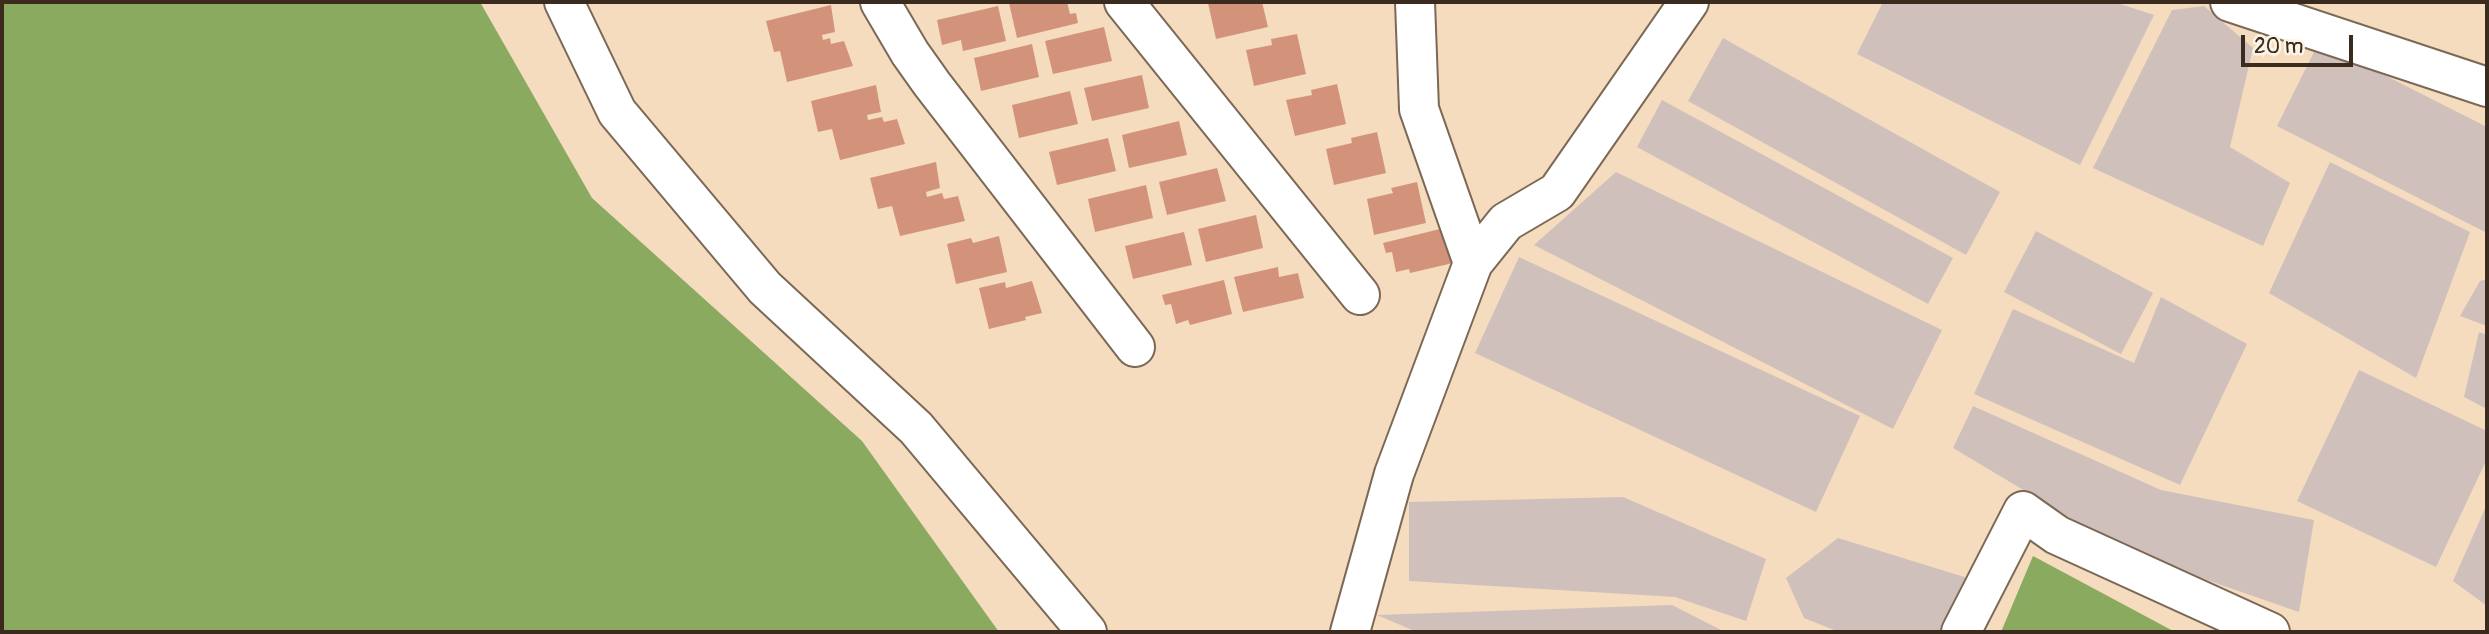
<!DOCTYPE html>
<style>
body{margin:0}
#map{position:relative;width:2489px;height:634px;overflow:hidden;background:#f5dcbf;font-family:Pangolin,sans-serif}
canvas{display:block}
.frame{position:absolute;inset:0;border:4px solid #3b2a1e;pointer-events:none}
.scale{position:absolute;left:2241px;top:35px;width:112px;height:32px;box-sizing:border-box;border:4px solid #3b2a1e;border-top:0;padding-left:9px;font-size:21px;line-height:24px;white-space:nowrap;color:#3b2a1e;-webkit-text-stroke:5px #fcf5e5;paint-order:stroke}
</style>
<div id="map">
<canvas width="2489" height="634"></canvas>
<div class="frame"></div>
<div class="scale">20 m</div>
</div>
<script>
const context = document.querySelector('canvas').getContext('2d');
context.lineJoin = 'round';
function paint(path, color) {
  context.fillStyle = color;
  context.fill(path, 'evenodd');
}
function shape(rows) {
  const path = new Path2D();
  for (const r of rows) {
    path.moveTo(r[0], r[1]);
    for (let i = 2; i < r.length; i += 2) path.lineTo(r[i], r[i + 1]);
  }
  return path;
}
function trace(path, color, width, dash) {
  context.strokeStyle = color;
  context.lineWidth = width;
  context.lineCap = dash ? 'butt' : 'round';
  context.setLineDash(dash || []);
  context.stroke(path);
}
paint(shape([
 [1883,2,2114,2,2154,15,2080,165,1857,54],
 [2204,6,2253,48,2230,147,2290,183,2263,246,2093,168,2172,10],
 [1723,38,2000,192,1966,255,1688,101],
 [2319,42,2487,127,2487,233,2277,126],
 [1662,100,1953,258,1928,304,1637,147],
 [2330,162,2470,232,2416,378,2269,293],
 [1616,172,1942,330,1893,429,1534,245],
 [2036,231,2153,293,2121,354,2004,292],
 [1519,257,1860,416,1816,512,1475,353],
 [2487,279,2487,326,2460,316,2480,281],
 [2161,297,2247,344,2180,485,1974,394,2013,309,2134,363],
 [2479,332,2487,335,2487,409,2464,397],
 [2359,370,2487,431,2487,459,2436,567,2297,501],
 [1973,406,2161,490,2314,520,2299,612,2129,553,1953,448],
 [1623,497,1766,559,1746,621,1675,597,1409,581,1409,502],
 [2487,504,2487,606,2453,581],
 [1838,538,1971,579,1946,632,1839,632,1804,618,1786,578],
 [1672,605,1725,632,1417,632,1377,615]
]), '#d0c0bc');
paint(shape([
 [2,2,480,2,592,198,862,441,999,632,2,632],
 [2033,556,2175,632,2001,632]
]), '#89aa5f');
paint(shape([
 [1013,2,1067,2,1070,14,1076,13,1078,23,1017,38,1009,3],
 [1214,2,1262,2,1268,27,1216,39,1208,3],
 [831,5,835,32,822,35,823,40,830,38,831,44,844,41,853,66,787,82,780,51,774,52,766,21],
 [998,6,1006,41,963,51,961,40,942,45,937,20],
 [1104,27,1112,61,1053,74,1045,41],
 [1297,34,1306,74,1254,86,1246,50,1272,45,1271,39],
 [1032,44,1039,77,981,91,974,58],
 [1142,75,1149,108,1092,121,1084,88],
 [1337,84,1346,124,1295,136,1286,100,1312,95,1311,90],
 [876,85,881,112,867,115,868,120,882,117,884,122,897,119,905,144,840,160,832,129,818,132,811,101],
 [1070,91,1078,124,1019,138,1012,105],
 [1179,121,1187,155,1129,168,1122,135],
 [1377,132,1386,173,1334,185,1326,149,1352,143,1351,138],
 [1108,138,1116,171,1057,185,1049,152],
 [936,162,940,188,926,192,927,197,942,193,944,199,958,196,965,221,900,236,892,206,878,209,870,178],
 [1217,168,1226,201,1167,215,1159,182],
 [1417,182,1426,223,1374,235,1367,199,1393,193,1391,188],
 [1146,185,1153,218,1095,232,1088,199],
 [1256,215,1263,248,1206,262,1198,229],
 [1444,228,1453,263,1410,273,1409,269,1396,272,1392,252,1386,253,1383,243],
 [1184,232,1192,265,1133,279,1125,246],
 [999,236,1007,272,956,284,947,244,971,238,973,243],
 [1278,267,1279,277,1298,273,1304,298,1243,312,1234,277],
 [1224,280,1232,314,1190,325,1188,320,1176,324,1171,304,1165,305,1162,295],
 [1032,281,1042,313,1025,317,1026,320,989,329,979,288,1005,282,1006,288]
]), '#d3937b');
const minor = shape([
 [564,2,617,112,765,288,916,428,1087,632],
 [880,2,910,53,932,84,1135,347],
 [1124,2,1360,295],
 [2230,2,2487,87],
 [1473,263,1506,222,1557,192,1689,2],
 [1350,632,1394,474,1473,263,1419,109,1415,2],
 [1961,632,2023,511,2057,535,2270,632]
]);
trace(minor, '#7c6856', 42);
trace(minor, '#fff', 38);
</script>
